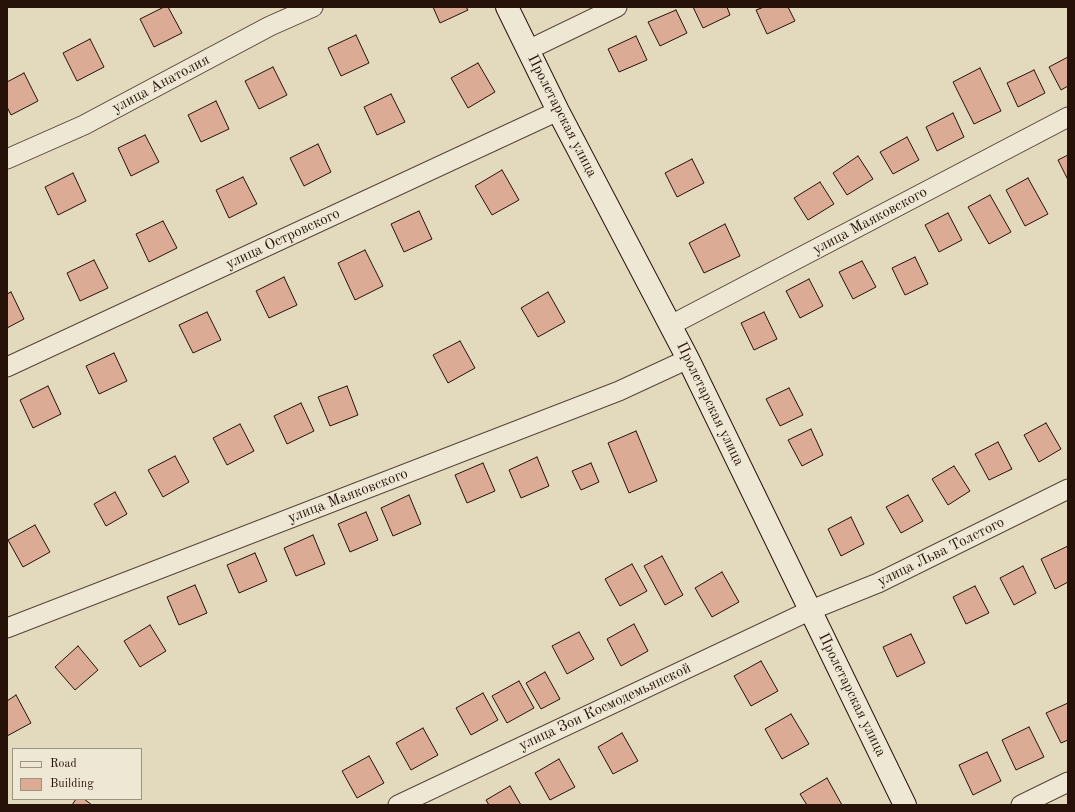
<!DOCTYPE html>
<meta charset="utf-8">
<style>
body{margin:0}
#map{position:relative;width:1075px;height:812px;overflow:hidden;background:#e3dabd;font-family:"Old Standard TT",serif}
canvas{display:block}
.frame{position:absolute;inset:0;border:8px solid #27120a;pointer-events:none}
.legend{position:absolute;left:12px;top:748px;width:130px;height:52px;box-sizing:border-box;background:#ede7d4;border:1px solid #9e9283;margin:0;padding:5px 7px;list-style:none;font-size:12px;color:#27120a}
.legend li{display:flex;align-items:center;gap:8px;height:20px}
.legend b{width:20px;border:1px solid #9e9283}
</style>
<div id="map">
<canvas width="1075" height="812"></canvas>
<div class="frame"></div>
<ul class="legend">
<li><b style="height:5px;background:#ede7d4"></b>Road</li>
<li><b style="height:11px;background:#dcab96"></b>Building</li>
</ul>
</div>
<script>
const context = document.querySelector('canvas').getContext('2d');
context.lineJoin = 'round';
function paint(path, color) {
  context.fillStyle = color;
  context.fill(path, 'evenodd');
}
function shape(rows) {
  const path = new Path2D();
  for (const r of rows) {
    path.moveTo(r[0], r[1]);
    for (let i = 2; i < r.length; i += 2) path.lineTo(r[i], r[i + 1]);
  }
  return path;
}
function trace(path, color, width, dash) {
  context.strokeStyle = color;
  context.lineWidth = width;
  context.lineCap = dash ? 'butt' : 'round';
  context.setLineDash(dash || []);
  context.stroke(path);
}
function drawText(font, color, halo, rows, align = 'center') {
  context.font = font + ' "Old Standard TT",serif';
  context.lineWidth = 3;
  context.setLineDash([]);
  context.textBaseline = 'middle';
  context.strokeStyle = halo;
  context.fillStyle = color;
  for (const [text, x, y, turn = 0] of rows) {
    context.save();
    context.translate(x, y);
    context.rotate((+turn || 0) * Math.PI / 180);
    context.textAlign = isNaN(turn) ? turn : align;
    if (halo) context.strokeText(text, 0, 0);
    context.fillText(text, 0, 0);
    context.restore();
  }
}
const building = shape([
 [164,7,168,7,182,33,154,47,140,19,164,7],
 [433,7,466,7,468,10,440,23,433,7],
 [693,7,727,7,730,15,703,28,693,7],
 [764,7,788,7,795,21,767,34,756,10,764,7],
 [676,10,687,33,660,46,648,22,676,10],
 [356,35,369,63,341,76,328,48,356,35],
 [636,36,647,60,619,72,608,49,636,36],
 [90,39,104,67,77,81,63,53,90,39],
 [1068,57,1068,86,1061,90,1049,67,1068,57],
 [478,63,495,92,468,108,451,78,478,63],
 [273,67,287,95,259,109,245,81,273,67],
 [980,68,1001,111,974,124,953,82,980,68],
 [1034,70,1045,93,1018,107,1007,83,1034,70],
 [24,73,38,101,11,115,7,107,7,82,24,73],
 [391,94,405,122,377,135,364,107,391,94],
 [216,101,229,129,201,142,188,115,216,101],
 [953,113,964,137,937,151,926,127,953,113],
 [145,135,159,162,131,176,118,148,145,135],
 [907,137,919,160,893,174,880,152,907,137],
 [318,144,331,172,304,186,290,158,318,144],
 [1068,155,1068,180,1058,160,1068,155],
 [858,156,873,179,847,195,833,173,858,156],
 [692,159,704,183,677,197,665,173,692,159],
 [502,170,519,200,492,215,475,186,502,170],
 [73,173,86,201,58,215,45,187,73,173],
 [243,177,257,204,229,218,216,190,243,177],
 [1028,178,1048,214,1025,226,1006,190,1028,178],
 [820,182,834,204,808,220,794,198,820,182],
 [990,195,1011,232,989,244,968,207,990,195],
 [419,211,432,239,404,252,391,224,419,211],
 [948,213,962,240,939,252,925,225,948,213],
 [163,221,177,248,149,262,136,234,163,221],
 [725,224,740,256,704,273,689,243,725,224],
 [365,250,383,286,355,300,338,263,365,250],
 [915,257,928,284,905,295,892,268,915,257],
 [94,260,108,288,80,301,67,273,94,260],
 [862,261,876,287,853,299,839,272,862,261],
 [284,277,297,305,269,318,256,291,284,277],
 [809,279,823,306,800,318,786,291,809,279],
 [11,292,24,319,7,328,7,294,11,292],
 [548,292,565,322,538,337,521,308,548,292],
 [207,312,221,340,193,353,179,325,207,312],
 [764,312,777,339,754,350,741,323,764,312],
 [460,341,475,368,448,383,433,355,460,341],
 [114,353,127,381,99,394,86,366,114,353],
 [48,386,61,414,33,428,20,400,48,386],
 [347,386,358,415,330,426,318,397,347,386],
 [789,388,803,415,780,426,766,399,789,388],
 [301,403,314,431,287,444,274,416,301,403],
 [1046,423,1061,449,1039,462,1024,435,1046,423],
 [240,424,254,451,227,465,213,438,240,424],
 [811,429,823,455,802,466,788,440,811,429],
 [636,431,657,481,629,493,608,443,636,431],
 [998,442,1012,469,989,480,975,454,998,442],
 [175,456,189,482,163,497,148,470,175,456],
 [537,457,549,486,521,498,509,470,537,457],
 [483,463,495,491,467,503,455,475,483,463],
 [591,463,599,482,581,490,572,471,591,463],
 [954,466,970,491,948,505,932,479,954,466],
 [115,492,127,514,106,526,94,504,115,492],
 [409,495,421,524,393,536,381,508,409,495],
 [908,495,923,521,901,533,886,507,908,495],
 [366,512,378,540,350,552,338,524,366,512],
 [851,517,864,544,841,556,828,529,851,517],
 [35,525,50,552,23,567,8,540,35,525],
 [313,535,325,564,296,576,284,548,313,535],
 [1068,546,1068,582,1055,589,1041,559,1068,546],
 [255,553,267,581,239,593,227,565,255,553],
 [662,556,683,595,665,605,644,566,662,556],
 [632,564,647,591,620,606,605,579,632,564],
 [1023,566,1036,593,1014,605,1000,578,1023,566],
 [722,572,739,602,712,617,695,588,722,572],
 [195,585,207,613,179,625,167,597,195,585],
 [975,586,989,613,966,624,953,597,975,586],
 [634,624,648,651,621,666,607,639,634,624],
 [150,625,166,651,140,667,124,641,150,625],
 [579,632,594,659,567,674,552,646,579,632],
 [911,634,925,663,897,677,883,647,911,634],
 [78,646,98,670,75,690,55,667,78,646],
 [761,661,778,691,751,706,734,676,761,661],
 [545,672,560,699,541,709,526,683,545,672],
 [519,681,534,708,507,723,492,696,519,681],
 [483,693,498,720,471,735,456,708,483,693],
 [16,695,31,723,7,736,7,701,16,695],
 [1068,703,1068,740,1061,743,1046,713,1068,703],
 [791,714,809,744,782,759,765,729,791,714],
 [1029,727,1044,757,1016,770,1002,740,1029,727],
 [423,728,438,755,411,770,396,743,423,728],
 [622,733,638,761,613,774,598,747,622,733],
 [987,752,1001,781,973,795,959,765,987,752],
 [369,756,384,783,357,798,342,771,369,756],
 [559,759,575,787,550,800,535,773,559,759],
 [827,778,842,805,807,805,800,794,827,778],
 [510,786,521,805,489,805,486,800,510,786],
 [76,799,84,799,92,805,72,805,76,799]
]);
paint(building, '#dcab96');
trace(building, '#27120a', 1);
const street = shape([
 [528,50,617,7],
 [7,159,84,125,270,26,313,7],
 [671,325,1068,117],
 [7,367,558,111],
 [7,628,619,391,688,359],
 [398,805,811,610,878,583,1068,489],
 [1021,805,1068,782]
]);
const secondary = shape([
 [507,7,558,111,688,359,905,805]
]);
trace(street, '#564437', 21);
trace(secondary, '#27120a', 24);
trace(street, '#ede7d4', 19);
trace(secondary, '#ede7d4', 22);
drawText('15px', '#27120a', '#ede7d4', [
 ["улица Анатолия",161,84,-28],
 ["Пролетарская улица",562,116,63],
 ["улица Маяковского",870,221,-28],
 ["улица Островского",283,239,-25],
 ["Пролетарская улица",710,404,64],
 ["улица Маяковского",348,496,-21],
 ["улица Льва Толстого",941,552,-26],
 ["Пролетарская улица",852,695,64],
 ["улица Зои Космодемьянской",605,707,-25]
]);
</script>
